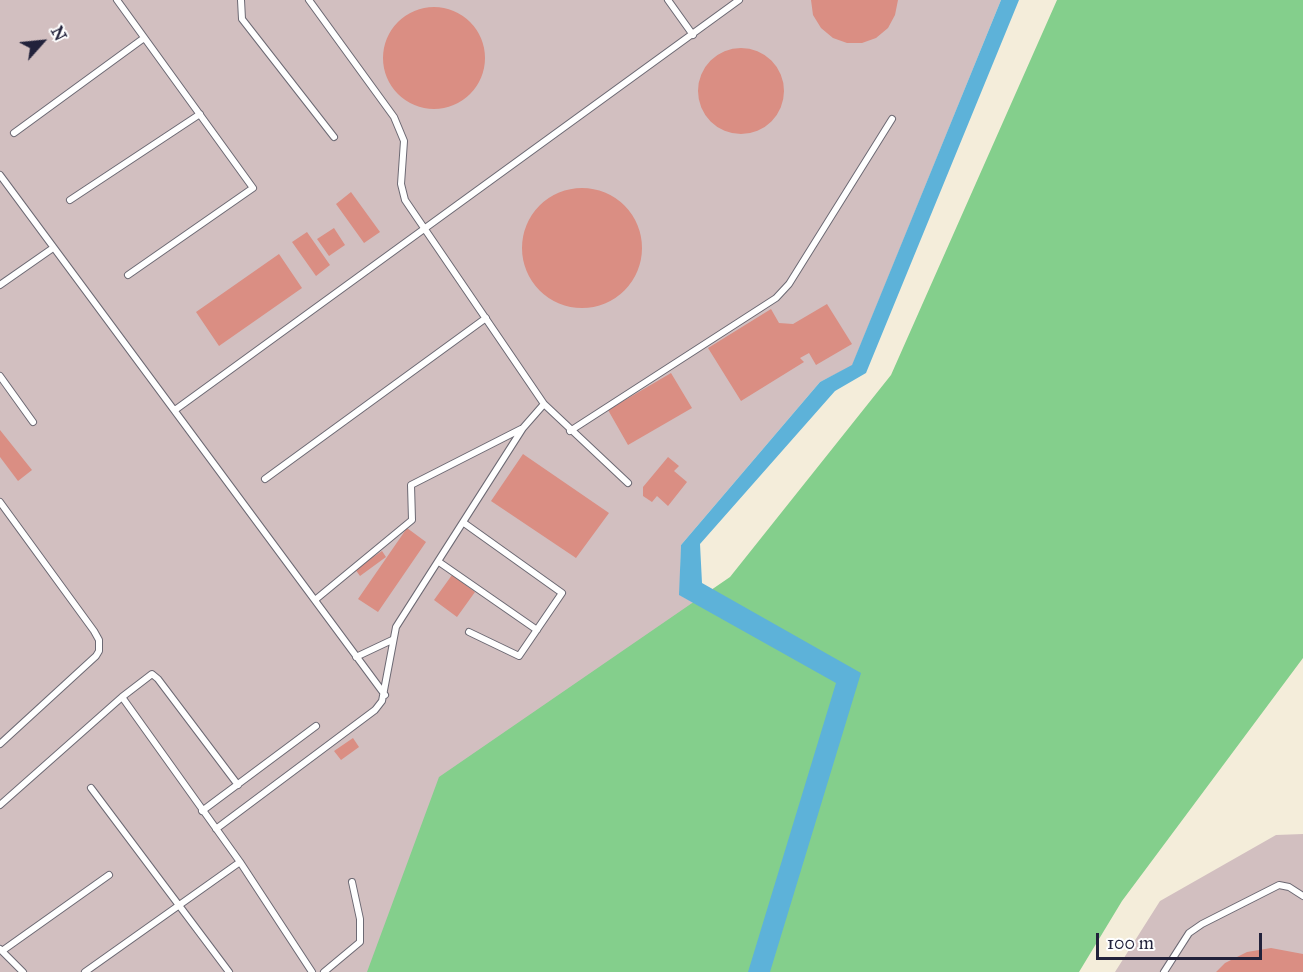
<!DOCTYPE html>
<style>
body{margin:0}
#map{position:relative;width:1303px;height:972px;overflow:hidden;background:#f4edda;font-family:"IM FELL Great Primer",serif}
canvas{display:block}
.north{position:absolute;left:12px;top:12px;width:60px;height:60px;-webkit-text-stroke:4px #fff;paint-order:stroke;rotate:63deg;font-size:16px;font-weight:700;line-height:24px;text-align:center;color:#22223b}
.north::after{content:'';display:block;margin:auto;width:21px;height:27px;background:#22223b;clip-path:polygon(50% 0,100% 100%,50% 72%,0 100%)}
.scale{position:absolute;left:1096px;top:933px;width:166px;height:27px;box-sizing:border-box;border:3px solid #22223b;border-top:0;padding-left:8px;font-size:18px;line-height:21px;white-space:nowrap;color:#22223b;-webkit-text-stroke:4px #fff;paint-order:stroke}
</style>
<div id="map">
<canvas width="1303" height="972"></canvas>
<div class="north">N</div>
<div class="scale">100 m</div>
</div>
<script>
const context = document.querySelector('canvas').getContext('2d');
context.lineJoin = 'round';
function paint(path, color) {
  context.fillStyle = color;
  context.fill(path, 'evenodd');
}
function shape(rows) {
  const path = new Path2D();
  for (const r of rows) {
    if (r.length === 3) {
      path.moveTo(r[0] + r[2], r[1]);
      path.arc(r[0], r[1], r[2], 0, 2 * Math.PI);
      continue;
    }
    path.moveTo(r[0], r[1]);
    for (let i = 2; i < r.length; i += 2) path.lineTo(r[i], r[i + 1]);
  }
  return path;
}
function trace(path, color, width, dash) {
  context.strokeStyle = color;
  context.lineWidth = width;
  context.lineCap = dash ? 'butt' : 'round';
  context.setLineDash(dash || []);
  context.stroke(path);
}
paint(shape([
 [0,0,1001,0,852,366,820,382,681,545,680,595,836,683,748,972,0,972],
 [1303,834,1303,972,1115,972,1160,901,1276,835]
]), '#d2bfc0');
paint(shape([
 [1057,0,1303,0,1303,658,1122,901,1079,972,367,972,439,777,730,577,891,375]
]), '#84cf8c');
paint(shape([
 [1001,0,1019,0,866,373,835,391,700,544,702,583,861,673,770,972,748,972,836,683,679,595,681,545,820,382,852,365]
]), '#5db2d9');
paint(shape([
 [811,0,898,0,895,15,888,28,876,38,862,43,847,43,833,38,821,28,813,15],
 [434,58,51],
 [741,91,43],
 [582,248,60],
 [351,192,380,232,364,243,336,204],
 [334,228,345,245,329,256,317,239],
 [307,232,330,265,316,276,292,242],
 [279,254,302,288,219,346,196,312],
 [827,304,852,344,816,365,809,353,800,358,804,362,741,401,708,348,771,309,779,323,793,324],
 [671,373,692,408,628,445,608,410],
 [0,430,32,470,18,481,0,457],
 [523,454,609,513,576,558,491,501],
 [668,457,679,466,674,471,687,482,668,506,657,496,652,502,643,496,643,487],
 [407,528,426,542,378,612,358,599],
 [382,551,386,557,360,576,355,569],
 [452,575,475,592,457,617,434,600],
 [353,738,359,747,341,760,334,751],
 [1271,948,1303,954,1303,972,1216,972,1225,963,1247,952]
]), '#da8e83');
const lane = shape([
 [117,0,253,188,128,275],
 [241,0,242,19,334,137],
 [309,0,394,117,404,141,401,184,405,200,544,404,628,483],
 [668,0,693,35],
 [14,133,144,38],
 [0,175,385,695],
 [70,200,200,114],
 [0,285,53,248],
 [0,376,33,422],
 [175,410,739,0],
 [570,431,776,298,789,284,892,119],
 [265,479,486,318],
 [0,502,94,631,99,640,99,651,96,656,0,744],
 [464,523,562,593,519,656,469,632],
 [439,562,537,630],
 [315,600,412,520,411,485,521,429],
 [356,657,392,640],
 [122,697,240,862,312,972],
 [91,788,229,972],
 [0,805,122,697,152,674,158,679,238,785],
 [202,811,316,726],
 [216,829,375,710,382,701,396,627,523,428,544,404],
 [0,949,23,972],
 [2,951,109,875],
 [85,972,240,862],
 [324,972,360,942,360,919,352,882],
 [1164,972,1189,933,1202,924,1279,885,1289,887,1303,896]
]);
trace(lane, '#6c6973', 8);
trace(lane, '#fff', 6);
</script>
